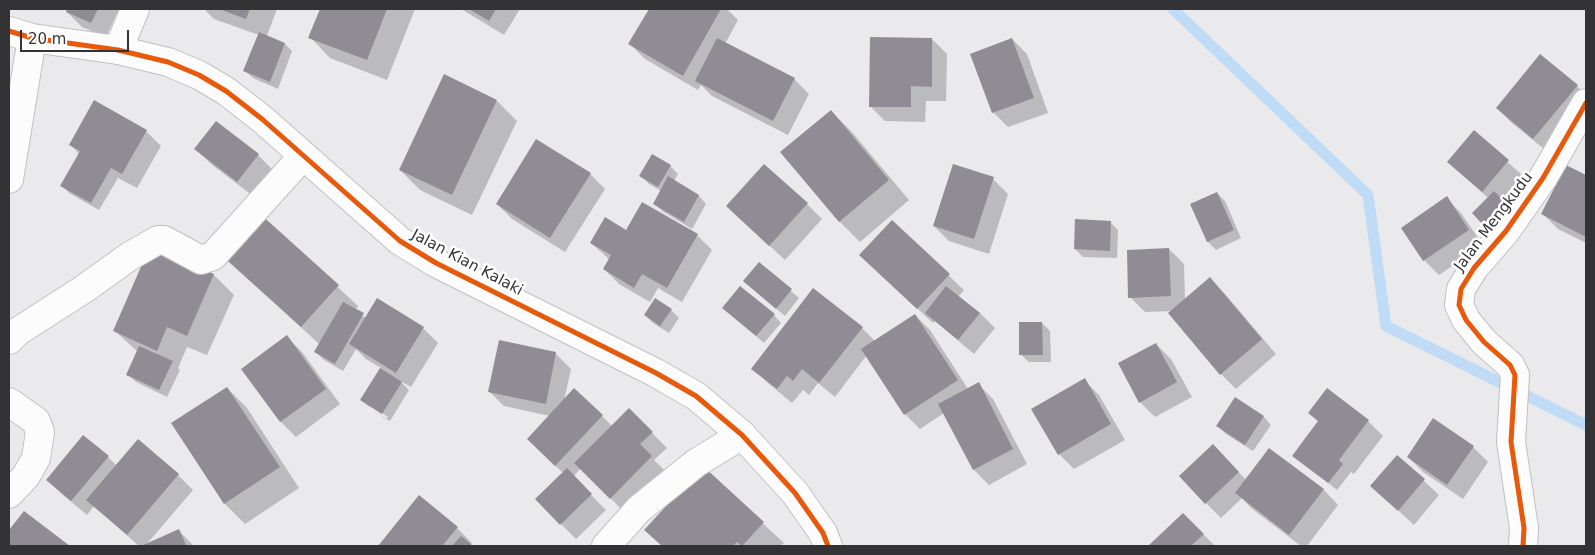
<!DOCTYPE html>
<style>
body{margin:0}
#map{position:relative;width:1595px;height:555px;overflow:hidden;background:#eae9ec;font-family:"DejaVu Sans",sans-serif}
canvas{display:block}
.frame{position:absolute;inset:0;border:10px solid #333335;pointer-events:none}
.scale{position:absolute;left:20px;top:30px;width:109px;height:22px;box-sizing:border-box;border:2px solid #333335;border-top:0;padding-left:6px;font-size:15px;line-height:18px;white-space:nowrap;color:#333335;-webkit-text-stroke:4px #fff;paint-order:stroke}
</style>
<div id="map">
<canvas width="1595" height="555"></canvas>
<div class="frame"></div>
<div class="scale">20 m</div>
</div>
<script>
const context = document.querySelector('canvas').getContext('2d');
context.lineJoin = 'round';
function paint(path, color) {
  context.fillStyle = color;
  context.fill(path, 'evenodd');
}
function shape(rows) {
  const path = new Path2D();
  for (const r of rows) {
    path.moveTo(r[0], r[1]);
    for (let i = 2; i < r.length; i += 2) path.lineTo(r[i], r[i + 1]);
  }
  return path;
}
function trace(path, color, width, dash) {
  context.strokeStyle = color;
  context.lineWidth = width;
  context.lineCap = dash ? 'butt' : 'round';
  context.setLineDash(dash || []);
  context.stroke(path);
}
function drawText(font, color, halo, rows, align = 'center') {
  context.font = font + ' "DejaVu Sans",sans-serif';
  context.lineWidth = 5;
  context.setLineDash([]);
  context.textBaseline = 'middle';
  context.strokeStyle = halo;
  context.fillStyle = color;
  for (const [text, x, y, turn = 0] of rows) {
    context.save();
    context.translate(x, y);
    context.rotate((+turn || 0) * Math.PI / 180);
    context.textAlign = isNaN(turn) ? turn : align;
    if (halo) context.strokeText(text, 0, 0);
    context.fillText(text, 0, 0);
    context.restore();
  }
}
paint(shape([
 [68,9,119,9,106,37,82,27,67,12],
 [204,9,277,9,267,36,285,44,292,51,278,89,253,78,245,71,259,35,214,19],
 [321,9,415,9,387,80,330,58,310,37],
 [461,9,520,9,504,35],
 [650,9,727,9,738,20,725,44,794,79,809,94,788,135,712,96,701,85,698,90,645,59,630,44],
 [932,39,947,54,946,101,926,101,925,122,885,121,870,106],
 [1012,39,1027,54,1048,113,1008,127,993,112],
 [1577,86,1586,96,1549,153,1512,123,1497,108],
 [497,101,517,121,472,215,420,190,400,170],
 [831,111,851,131,909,200,860,242,840,222,782,152],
 [146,131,161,146,137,188,118,178,99,210,69,193,62,185,79,154,71,145],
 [1474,132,1523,176,1502,201,1514,213,1494,233,1473,213,1488,198,1449,162],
 [196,149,258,155,273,170,253,196,211,164],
 [670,166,678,174,674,181,699,196,706,204,692,229,662,211,654,203,661,191,649,184,641,176],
 [1567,167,1586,176,1586,243,1558,229,1543,214],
 [590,174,605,189,565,252,512,219,497,204],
 [993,179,1008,194,989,254,949,241,934,226],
 [1217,193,1225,201,1241,238,1216,250,1208,242,1192,205],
 [1446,198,1461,213,1483,245,1439,275,1424,260,1403,228],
 [807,204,822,219,785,260,743,221],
 [258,213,358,306,355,310,366,318,423,328,438,343,411,387,400,381,409,390,390,421,369,408,386,419,388,417,369,404,369,407,362,400,381,368,366,359,356,349,343,371,324,360,316,352,320,345,222,254],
 [892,222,964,290,958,297,980,313,995,328,974,354,935,321,933,323,876,270],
 [1110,222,1118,230,1117,258,1083,257,1075,249],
 [627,231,697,235,712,250,682,302,658,288,650,302,619,284,604,269,610,260,591,243],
 [1169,249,1184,264,1185,300,1210,279,1225,294,1276,354,1236,389,1221,374,1170,314,1172,311,1145,312,1130,297],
 [759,263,799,298,785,316,744,281],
 [214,275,234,295,207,355,187,347,178,368,180,370,167,397,136,382,128,374,138,352,115,331],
 [656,299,671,310,679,318,669,333,653,323,645,315],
 [724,308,774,315,781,323,764,343],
 [915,315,930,330,968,389,978,384,993,399,1027,464,989,485,974,470,944,413,920,429,905,414,867,355,835,397,818,383,809,395,803,390,792,403,768,383,753,368,862,328,875,341],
 [1042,323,1050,331,1051,362,1029,362,1021,355],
 [287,337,302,352,340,404,296,437,281,422,243,369],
 [500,342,556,354,571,369,564,401,602,416,613,427,629,410,667,448,654,460,666,472,625,513,581,468,573,477,606,510,576,539,536,499,563,473,543,454,550,416,504,406,489,391],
 [1156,344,1171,359,1192,397,1155,417,1140,402],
 [1084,380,1099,395,1125,440,1074,469,1059,454],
 [227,388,247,408,299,488,245,524,225,504,173,424],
 [1327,390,1368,421,1383,436,1354,474,1351,472,1337,490,1294,455,1319,422,1310,413],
 [1235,399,1264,417,1271,425,1253,451,1226,434,1218,426],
 [1473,447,1488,462,1463,499,1423,472,1408,457],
 [1269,449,1324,490,1338,505,1307,546,1301,546,1251,508,1242,498,1221,518,1206,503,1228,461,1246,480],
 [1397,456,1439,495,1414,525,1372,486],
 [108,457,117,466,178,475,193,490,145,546,179,531,194,546,139,546,94,506,87,515,63,495,48,480],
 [703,468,784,543,780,546,662,546,646,530],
 [419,497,457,528,472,543,470,545,471,546,379,546],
 [24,513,68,546,9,546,9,533],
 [1183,514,1215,546,1150,546]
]), '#0003');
trace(shape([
 [1173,9,1368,195,1386,326,1586,425]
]), '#bfdbf6', 11);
paint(shape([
 [67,9,98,9,91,23,66,12],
 [219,9,250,9,246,19],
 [320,9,387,9,367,60,308,38],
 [469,9,496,9,489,21],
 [649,9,721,9,683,76,628,44],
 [259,32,285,43,270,82,243,71],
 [870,37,932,38,932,87,911,86,911,107,869,107],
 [717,38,795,78,773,121,695,81],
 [1012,38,1034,98,992,113,970,54],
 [1540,54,1578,85,1533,139,1496,108],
 [444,74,497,100,452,195,399,170],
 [94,100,147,130,122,174,111,168,91,203,60,186,80,151,69,145],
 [831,110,889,180,839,222,780,152],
 [216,121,259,154,237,182,194,149],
 [1474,130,1509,160,1482,192,1447,162],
 [536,139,591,173,550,238,496,204],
 [652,154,671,165,658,187,639,176],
 [764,164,808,203,769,246,726,206],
 [953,164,994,177,974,239,933,226],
 [1566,165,1586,175,1586,237,1541,214],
 [668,176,699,195,684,222,653,204],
 [1494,191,1507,204,1485,227,1472,213],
 [1217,192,1234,230,1207,242,1190,204],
 [1447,196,1469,230,1423,261,1401,228],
 [642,202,698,234,667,288,642,274,634,288,603,269,611,255,590,243,605,217,626,230],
 [258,212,339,285,301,327,220,254],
 [1075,219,1111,221,1110,251,1074,249],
 [892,220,950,274,917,309,859,255],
 [150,246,214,274,187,336,167,327,157,351,113,331],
 [1169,248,1171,296,1128,298,1127,250],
 [759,262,792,289,776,309,743,281],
 [1210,277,1262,339,1220,375,1168,313],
 [740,286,775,314,756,336,722,308],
 [946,286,980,313,958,340,925,313],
 [813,288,863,327,819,383,802,369,793,381,787,376,777,389,751,369],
 [377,298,424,327,396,373,349,344],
 [655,298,672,309,660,326,644,315],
 [343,302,364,313,335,364,314,352],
 [915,314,958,380,904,415,861,349],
 [1019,322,1042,322,1043,355,1019,355],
 [287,335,326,389,280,422,241,369],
 [499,340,556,352,546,404,488,392],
 [1156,343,1177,382,1139,403,1118,363],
 [139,346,173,361,159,390,126,375],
 [380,368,402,382,382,414,360,400],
 [1085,378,1111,424,1058,455,1031,409],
 [979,382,1013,449,973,470,938,404],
 [227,387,280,467,224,504,171,423],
 [574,388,603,415,555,466,527,439],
 [1327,388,1369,420,1339,460,1343,464,1328,483,1292,456,1318,421,1308,413],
 [1235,397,1264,416,1245,445,1216,426],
 [629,408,653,432,640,444,652,456,610,499,574,463],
 [1433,418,1474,446,1447,485,1407,457],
 [83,435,109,456,71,501,46,480],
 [138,439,179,474,127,535,86,500],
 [1213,444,1239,472,1205,504,1179,476],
 [1269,448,1324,489,1289,535,1235,493],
 [1397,455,1425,479,1398,511,1370,486],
 [703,466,764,522,742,546,737,542,733,546,662,546,644,530],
 [567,468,592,494,560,525,535,499],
 [419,495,458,527,442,546,378,546],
 [24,511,70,546,9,546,9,530],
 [1183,513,1204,534,1191,546,1148,546],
 [179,529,186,545,141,546],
 [461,536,473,546,452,546]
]), '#8f8c95');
const minor = shape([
 [118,50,135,9],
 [9,179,32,38],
 [9,340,17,332,84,289,130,256,158,240,164,240,201,260,213,256,303,156],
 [9,402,36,421,40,432,36,458,26,476,9,494],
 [606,546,639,509,696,463,742,435]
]);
const tertiary = shape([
 [9,31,32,38,118,50,168,62,199,75,226,91,262,119,400,241,436,263,656,373,696,396,742,435,795,493,823,533,828,546],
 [1523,546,1524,528,1511,442,1515,375,1510,365,1484,342,1466,320,1459,305,1461,289,1474,268,1506,231,1543,178,1586,103]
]);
trace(minor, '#c1c0c2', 30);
trace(tertiary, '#c1c0c2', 30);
trace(minor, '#fcfcfc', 28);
trace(tertiary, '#fcfcfc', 28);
trace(shape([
 [9,31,32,38,118,50,168,62,199,75,226,91,262,119,400,241,436,263,656,373,696,396,742,435,795,493,823,533,828,546],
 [1523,546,1524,528,1511,442,1515,375,1510,365,1484,342,1466,320,1459,305,1461,289,1474,268,1506,231,1543,178,1586,103]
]), '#e8590c', 5);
drawText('15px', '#333335', '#fff', [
 ["Jalan Mengkudu",1494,222,-53],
 ["Jalan Kian Kalaki",467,263,28]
]);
</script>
